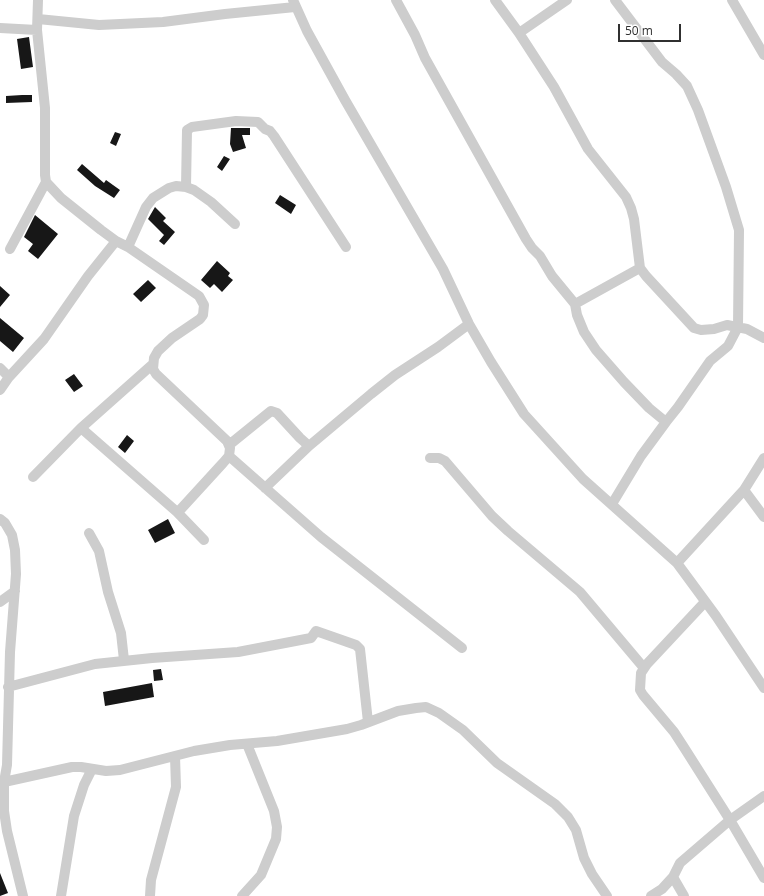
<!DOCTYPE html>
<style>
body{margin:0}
#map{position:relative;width:764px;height:896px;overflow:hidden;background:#fff;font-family:"Open Sans",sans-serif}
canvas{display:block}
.scale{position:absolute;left:618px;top:24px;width:63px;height:18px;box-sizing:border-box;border:2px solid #303030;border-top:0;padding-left:5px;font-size:12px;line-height:14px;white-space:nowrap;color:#303030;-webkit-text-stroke:3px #fff;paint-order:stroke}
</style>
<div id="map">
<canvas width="764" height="896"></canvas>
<div class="scale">50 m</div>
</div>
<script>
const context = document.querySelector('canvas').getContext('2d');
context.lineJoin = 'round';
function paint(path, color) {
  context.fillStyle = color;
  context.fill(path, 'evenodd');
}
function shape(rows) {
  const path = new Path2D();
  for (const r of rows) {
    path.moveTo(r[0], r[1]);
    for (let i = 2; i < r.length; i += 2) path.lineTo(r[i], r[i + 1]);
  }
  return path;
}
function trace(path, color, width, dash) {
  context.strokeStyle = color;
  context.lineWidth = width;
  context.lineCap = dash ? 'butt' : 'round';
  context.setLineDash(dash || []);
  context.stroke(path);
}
paint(shape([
 [29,37,33,67,21,69,17,39],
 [22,95,32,95,32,102,6,103,6,96],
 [231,128,250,128,250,135,242,135,246,148,233,152,230,144],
 [115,132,121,134,116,146,110,143],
 [224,156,230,159,222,171,217,167],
 [82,164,104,183,106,180,120,190,114,198,95,186,77,170],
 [280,195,296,205,291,214,275,203],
 [155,207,166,218,163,221,175,232,164,245,159,241,164,235,148,219],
 [35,215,58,234,38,259,28,251,33,244,24,237],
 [217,261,230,273,228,276,233,280,222,292,214,284,210,288,201,280],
 [148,280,156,288,141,302,133,294],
 [0,286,10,295,0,307],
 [0,318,24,338,13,352,0,341],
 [74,374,83,386,74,392,65,380],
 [127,435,134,441,125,453,118,447],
 [168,519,175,533,155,543,148,530],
 [161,669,163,680,154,681,153,670],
 [152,683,154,697,105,706,103,692],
 [0,873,8,893,0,896]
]), '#171717');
trace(shape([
 [38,0,37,30,45,108,45,175,46,182,61,198,101,230,116,241,128,247,199,296,204,305,203,315,200,319,172,338,158,351,154,358,153,369,156,374,227,441,230,448,229,456,223,463,180,510,177,512],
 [293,0,307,31,345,100,443,269,469,324,491,362,524,414,583,479,677,563,716,616,764,688],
 [396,0,415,35,425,58,526,239,532,248,540,256,552,276,575,304,640,268],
 [495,0,519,33,554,87,588,149,626,197,631,208,634,219,640,268,646,276,694,328,701,330,714,329,727,325,747,329,764,338],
 [615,0,662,62,676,74,687,86,698,110,726,187,739,230,738,327,728,346,710,361,678,407,666,422],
 [732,0,764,55],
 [38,19,99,25,163,22,225,14,295,7],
 [0,28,37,30],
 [519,33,567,0],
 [186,187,187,130,192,127,236,121,258,122,265,129,270,131,274,136,346,247],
 [128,247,146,207,153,198,169,188,176,186,186,187,194,190,211,202,235,224],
 [10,249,46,182],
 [575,304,577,315,584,332,596,350,624,382,649,408,666,422,641,456,612,504],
 [0,368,9,377,0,390],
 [9,377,44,339,88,276,116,241],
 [81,428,177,512,204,540],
 [229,445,271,411,277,413,300,438,309,446,371,394,395,375,438,347,469,324],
 [229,456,321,537,462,648],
 [430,458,439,458,445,461,492,516,508,531,580,592,644,668],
 [33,477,81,428,153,364],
 [265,488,309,446],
 [744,490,764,517],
 [0,519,5,523,12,535,15,550,16,574,10,652,7,765,4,782,4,811,7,831,23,896],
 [89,533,99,551,108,592,121,633,124,660],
 [677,563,744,490,764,458],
 [0,602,15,591],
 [705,602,647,664,641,673,640,690,643,695,674,732,685,749,730,820,764,878],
 [8,687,95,664,152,658,238,652,311,638,316,631,356,645,360,649,368,722],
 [4,782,72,767,81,767,106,771,120,770,194,751,230,745,277,741,347,729,361,725,398,711,416,708,426,707,439,713,463,730,497,763,555,804,568,817,576,830,584,858,592,874,607,896],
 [673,877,684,896],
 [61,896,74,816,84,785,92,769],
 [150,896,151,880,176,787,175,756],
 [242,896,261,875,276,839,277,827,274,811,247,744],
 [651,896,662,889,673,877,680,863,730,820,764,796]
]), '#cdcdcd', 10);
</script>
